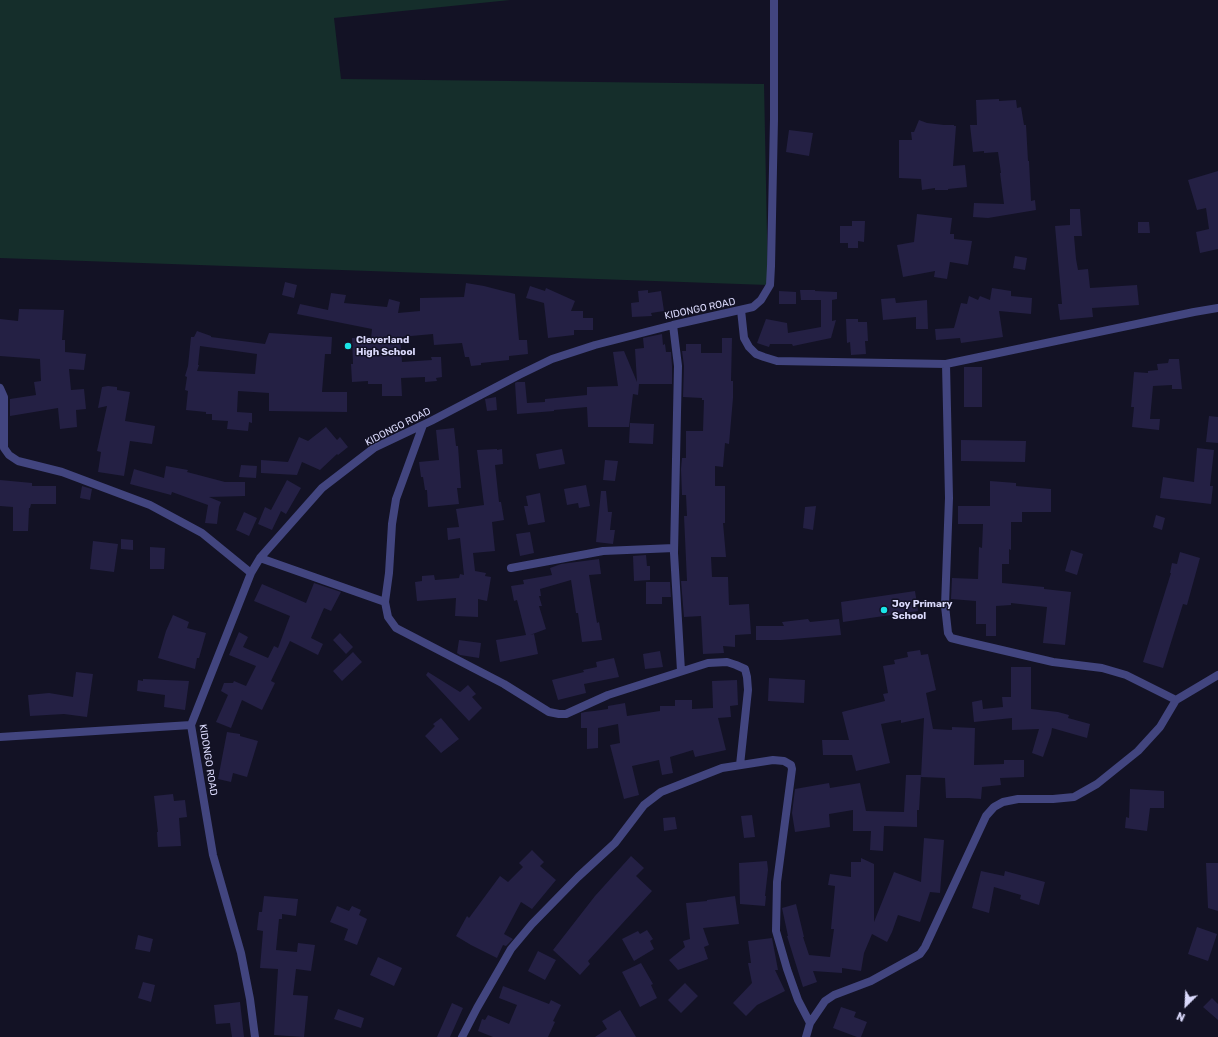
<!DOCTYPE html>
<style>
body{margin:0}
#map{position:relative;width:1218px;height:1037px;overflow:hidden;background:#131225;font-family:Rubik,sans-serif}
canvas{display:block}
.north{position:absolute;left:1166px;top:985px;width:40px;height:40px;-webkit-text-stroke:3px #131225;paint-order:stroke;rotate:204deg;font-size:11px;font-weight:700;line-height:16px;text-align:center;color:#dad9fb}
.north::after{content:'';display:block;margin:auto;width:14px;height:18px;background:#dad9fb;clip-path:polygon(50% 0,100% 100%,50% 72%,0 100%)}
</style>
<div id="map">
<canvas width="1218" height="1037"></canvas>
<div class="north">N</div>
</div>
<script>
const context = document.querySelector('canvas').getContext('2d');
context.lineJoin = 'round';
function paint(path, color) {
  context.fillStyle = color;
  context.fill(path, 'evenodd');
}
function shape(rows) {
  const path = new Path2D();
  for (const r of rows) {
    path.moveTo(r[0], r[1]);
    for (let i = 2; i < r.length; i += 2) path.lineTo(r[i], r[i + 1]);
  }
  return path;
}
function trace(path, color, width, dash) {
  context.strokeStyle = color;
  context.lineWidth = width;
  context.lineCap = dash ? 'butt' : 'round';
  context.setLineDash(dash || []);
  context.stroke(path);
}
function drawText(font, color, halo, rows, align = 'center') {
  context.font = font + ' Rubik,sans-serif';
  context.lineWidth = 3;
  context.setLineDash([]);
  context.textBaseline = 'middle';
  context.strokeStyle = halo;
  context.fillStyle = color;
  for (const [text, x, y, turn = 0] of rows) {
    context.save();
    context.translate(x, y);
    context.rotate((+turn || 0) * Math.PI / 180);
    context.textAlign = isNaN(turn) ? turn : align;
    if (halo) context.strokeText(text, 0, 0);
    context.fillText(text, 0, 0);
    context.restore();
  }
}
paint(shape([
 [0,0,510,0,334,18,341,79,764,84,768,285,0,258]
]), '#152e2b');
paint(shape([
 [999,99,999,101,1016,100,1017,108,1021,107,1024,125,1026,125,1028,161,1029,161,1031,201,1035,200,1036,210,988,218,973,217,974,203,1004,204,1000,173,1001,173,998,152,984,153,984,151,973,152,970,125,977,125,976,100],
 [919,120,927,123,944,125,954,125,954,126,956,126,953,166,965,165,967,187,948,189,948,190,935,190,935,188,922,190,921,179,899,178,899,140,912,140,911,132,914,132],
 [789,130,813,133,809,156,786,152],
 [1218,171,1218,249,1200,253,1196,232,1209,229,1206,208,1197,210,1188,180],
 [1070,209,1080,209,1082,236,1074,236,1076,259,1078,270,1088,269,1090,288,1137,285,1139,305,1092,308,1093,317,1060,320,1058,304,1062,304,1055,226,1070,225],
 [917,214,952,218,950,234,954,234,954,239,972,241,968,265,950,262,947,279,934,277,935,271,903,277,897,245,914,242],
 [852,221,865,221,864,242,858,241,858,248,848,248,848,243,840,243,840,226,852,226],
 [1138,222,1149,222,1150,233,1138,233],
 [1015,256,1027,258,1025,270,1013,268],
 [285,282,297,285,294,298,282,295],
 [466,283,484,286,515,294,519,340,527,340,528,354,509,356,509,360,481,363,481,365,471,366,469,357,465,357,462,343,434,345,433,334,400,337,402,362,432,360,431,357,441,357,442,377,436,378,437,381,425,382,425,377,401,378,402,396,382,396,382,384,368,384,368,381,352,382,351,364,353,364,352,338,371,339,372,329,297,314,300,304,328,310,331,293,346,295,344,303,387,307,389,299,400,302,398,313,420,311,420,298,464,297],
 [530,286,545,291,546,288,575,301,571,311,583,311,583,318,593,318,593,330,574,330,574,335,548,338,544,303,526,298],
 [992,288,1011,291,1011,296,1032,298,1031,314,999,311,1003,337,961,343,960,338,936,340,935,329,954,328,961,303,967,304,969,296,978,300,980,296,990,300],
 [648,290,648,293,661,291,664,311,651,313,652,316,632,317,631,303,639,302,638,291],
 [800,290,815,290,815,291,837,292,837,299,832,300,832,321,836,320,831,338,793,346,792,344,770,344,769,347,757,343,766,319,787,323,788,333,821,327,821,300,801,300],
 [779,291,796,292,796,304,779,304],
 [895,298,896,303,927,300,928,329,916,329,916,317,883,320,881,299],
 [19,309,64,310,62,340,65,340,65,352,86,354,84,370,69,369,71,390,84,389,86,409,76,410,77,427,60,429,58,408,10,416,10,399,36,395,34,382,41,381,40,359,0,356,0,319,18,321],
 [846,319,858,319,858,322,867,322,868,341,865,341,866,354,851,355,850,342,847,343],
 [197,331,211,336,211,337,265,344,269,333,332,337,331,354,325,354,322,392,347,392,347,412,269,411,269,393,238,391,237,412,252,413,252,423,249,422,248,431,227,429,228,421,212,420,212,414,206,414,206,412,186,410,188,391,185,390,187,377,185,376,188,366,191,337,194,337],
 [200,346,257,354,255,374,197,371,199,365,198,365],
 [662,334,663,345,665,344,666,352,671,352,672,366,672,384,639,384,638,395,633,394,629,427,588,427,587,407,554,410,554,411,517,414,515,383,517,382,525,382,527,403,545,402,545,399,587,395,587,387,618,386,613,352,624,351,637,382,635,349,644,348,643,338],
 [722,338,732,338,731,381,733,381,733,398,729,444,725,443,723,467,715,466,715,486,725,486,725,523,723,523,726,557,711,557,712,577,728,577,729,605,749,604,751,634,735,635,735,647,723,646,724,653,703,654,701,616,684,617,681,581,687,581,684,516,687,516,686,495,682,495,681,469,682,458,686,458,686,431,703,431,704,400,702,400,702,398,683,397,684,366,682,351,686,351,686,344,701,344,701,353,722,353],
 [1169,359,1179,359,1182,389,1172,389,1172,385,1153,386,1150,419,1160,419,1159,430,1132,427,1134,407,1131,407,1134,372,1148,373,1148,371,1158,370,1157,364,1168,363],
 [964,367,982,367,982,407,964,407],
 [108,386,117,387,117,390,130,392,125,421,155,426,152,444,130,441,124,476,98,472,101,452,97,451,107,406,98,408,102,387],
 [496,397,497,410,487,411,485,399],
 [1209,416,1218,417,1218,443,1206,442],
 [630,423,654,424,653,444,629,443],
 [326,427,337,440,340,437,348,447,338,455,337,454,320,470,302,462,297,475,261,473,261,460,288,462,299,437,308,441],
 [454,428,456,446,458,446,461,488,457,488,459,504,428,507,427,490,425,490,423,477,421,477,419,462,439,460,436,430],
 [961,440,1026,441,1025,462,961,461],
 [1197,448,1214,450,1210,486,1213,486,1211,504,1160,498,1163,477,1194,482],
 [497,449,497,450,502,449,503,464,495,465,499,502,501,502,504,520,492,522,495,551,473,553,475,571,486,573,485,576,491,577,487,601,478,599,478,617,455,616,456,598,417,601,415,582,422,581,422,576,434,575,435,580,459,578,460,574,464,575,460,538,448,540,447,528,459,527,456,509,484,505,477,450],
 [562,449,565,464,539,469,536,454],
 [605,460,618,461,615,481,603,480],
 [241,465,257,466,256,478,239,477],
 [166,466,188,470,187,472,225,482,245,482,245,496,209,497,221,502,219,507,217,524,205,523,208,505,172,492,171,495,130,484,134,469,164,478],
 [0,480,32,483,32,486,56,486,56,504,31,504,30,508,29,508,28,531,13,531,13,507,0,506],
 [287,480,301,488,286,514,281,511,272,530,258,524,265,507,271,510],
 [990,481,1016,483,1016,486,1051,489,1051,512,1022,512,1022,522,1011,522,1011,550,1009,549,1009,564,1002,564,1002,583,1044,587,1044,589,1071,592,1065,645,1043,643,1047,607,1011,603,1011,605,996,606,996,636,986,636,986,624,976,624,976,601,951,599,952,578,978,579,979,547,982,548,983,524,958,524,958,506,990,506],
 [586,485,590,506,579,508,578,503,567,505,564,489],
 [82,486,92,489,90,500,80,498],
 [601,491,606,491,608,512,612,512,610,530,615,530,613,544,596,542],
 [540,493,545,522,528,525,524,506,528,506,526,496],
 [816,506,813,530,803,528,805,507],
 [244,512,257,518,249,536,236,530],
 [1156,515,1165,518,1162,530,1153,527],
 [530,532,534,553,520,556,516,534],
 [121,539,133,540,133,550,121,549],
 [93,541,118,544,114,572,90,569],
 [150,547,165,548,164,569,150,569],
 [1071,550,1083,554,1077,575,1065,571],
 [1180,552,1200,558,1187,605,1183,604,1163,668,1143,662,1171,573,1170,573,1172,563,1177,564],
 [646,555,647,566,650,566,650,580,634,581,633,556],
 [599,559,601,574,589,575,597,623,599,622,602,640,582,642,578,613,576,613,571,580,540,589,541,596,539,596,542,606,539,606,546,629,530,635,534,634,538,654,500,662,496,640,526,635,517,600,514,601,511,586,524,584,523,580,552,575,550,568,561,564],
 [646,582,670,582,671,597,662,597,662,604,646,604],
 [314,583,341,592,331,611,324,608,311,638,323,644,318,655,290,641,271,681,275,683,262,710,242,700,231,728,216,722,228,695,221,691,224,683,233,683,234,681,246,686,256,666,229,655,239,632,248,637,243,647,268,658,274,646,278,648,290,616,254,601,262,584,306,603],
 [915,591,918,611,843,622,841,602],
 [173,615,189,622,187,628,206,633,199,658,197,658,195,669,158,658,166,631],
 [808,619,810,622,839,619,841,635,781,640,756,640,756,626,784,626,782,622],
 [340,633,353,647,346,654,333,640],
 [459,640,481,643,479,658,460,655,457,653],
 [920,650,921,655,928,654,936,690,926,693,933,729,952,730,952,727,975,728,974,765,1004,764,1004,760,1024,760,1024,777,1000,778,1001,785,982,787,981,799,968,798,946,798,945,778,921,777,924,718,901,723,901,720,881,724,890,763,856,771,852,755,823,755,822,740,849,740,842,712,885,701,883,694,888,693,883,666,895,664,894,660,908,657,907,652],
 [660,651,663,667,645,669,643,654],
 [353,652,362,662,342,681,333,671],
 [614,658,619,677,584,684,586,693,558,700,552,680,584,672,583,670,597,667,596,662],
 [1011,667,1031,667,1031,709,1058,712,1069,715,1068,718,1090,724,1087,738,1052,728,1051,734,1043,757,1032,753,1039,729,1012,730,1012,718,974,722,972,702,982,700,983,709,1003,707,1002,697,1011,697],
 [76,672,93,674,87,717,64,714,30,716,28,695,49,693,73,697],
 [428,672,460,692,468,685,476,694,472,697,482,708,469,721,426,675],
 [769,678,805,680,804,703,768,701],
 [143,679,189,681,185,710,164,707,165,695,137,691,138,680,143,681],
 [737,680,738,705,730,706,731,717,718,718,726,750,695,757,693,750,670,757,673,773,662,775,659,760,632,766,639,795,624,799,610,745,620,743,618,724,598,728,598,748,587,749,587,728,581,728,581,713,585,712,594,711,608,709,608,706,625,703,627,716,660,711,660,706,675,706,675,700,692,700,692,709,713,708,712,681],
 [441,718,459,739,441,753,425,736,435,726,433,724],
 [227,732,240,734,240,736,258,741,247,777,233,773,231,782,218,779],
 [906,775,921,775,919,810,917,810,917,827,884,826,883,851,870,850,871,831,853,831,853,810,829,814,830,827,795,832,792,813,795,789,829,783,830,788,860,783,866,811,904,812],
 [1130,789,1164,791,1164,808,1150,808,1147,831,1125,828,1126,817,1129,818],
 [173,794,174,801,185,800,187,817,179,818,181,846,158,847,157,832,158,832,154,796],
 [752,815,755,837,744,838,741,816],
 [675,817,677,829,664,831,663,818],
 [924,838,944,840,940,893,930,892,920,922,898,915,892,932,887,942,872,934,864,953,861,971,842,968,842,973,813,971,817,982,803,987,787,936,788,936,782,908,796,904,804,937,803,937,809,955,830,957,834,929,831,929,835,886,828,885,830,874,851,877,851,862,861,862,861,858,874,864,874,922,894,872,921,882],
 [532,850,544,862,540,866,556,880,532,909,521,902,504,934,513,939,506,946,503,945,497,958,471,945,456,936,467,916,469,918,500,876,508,882,523,867,519,863],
 [631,856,644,868,636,876,652,891,588,961,590,964,580,975,553,950,595,896],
 [767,861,768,870,765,896,766,896,765,906,740,904,739,863],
 [1206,863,1218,863,1218,911,1208,908],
 [981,871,1004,876,1005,871,1045,882,1039,905,1020,899,1021,895,994,887,989,913,972,908],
 [264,896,298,899,296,916,282,914,282,919,279,919,276,950,297,952,298,943,315,945,311,971,296,969,293,995,308,996,304,1037,274,1035,278,969,260,968,263,931,257,930,259,912,262,912],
 [735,896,739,924,703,928,709,945,704,947,708,959,678,970,669,960,685,947,683,941,690,939,686,903,707,901,707,900],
 [337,906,349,911,352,906,361,910,359,915,367,919,357,945,344,940,348,929,330,922],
 [1197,927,1217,934,1208,961,1188,954],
 [647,930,653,939,650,941,654,949,634,961,622,939,638,931,640,934],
 [138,935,153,939,150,952,135,949],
 [772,938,778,970,775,970,785,991,757,1005,746,1016,733,1003,752,983,748,963,751,963,748,941],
 [538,951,556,960,545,980,528,971],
 [378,957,402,968,394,986,370,975],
 [641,963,653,984,651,985,657,998,640,1007,622,972],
 [143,982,155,985,151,1002,138,998],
 [685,983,698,996,681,1013,668,1000],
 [503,986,549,1004,551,1000,561,1005,553,1021,555,1022,548,1037,493,1037,478,1031,482,1019,485,1020,488,1015,509,1024,517,1005,499,998],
 [1212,998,1218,1004,1218,1020,1203,1007],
 [240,1002,244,1037,232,1037,230,1023,216,1024,214,1005],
 [452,1003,463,1008,450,1037,437,1037],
 [841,1007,856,1012,854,1017,867,1022,861,1037,857,1037,833,1028],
 [338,1009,364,1018,361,1028,334,1019],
 [620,1010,636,1037,595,1037,607,1029,602,1021]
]), '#242044');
trace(shape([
 [741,310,744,338,749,347,756,354,764,357,777,361,946,364,1194,312,1218,308],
 [673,325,678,366,674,553,681,671],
 [946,364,949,498,945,606,948,633,951,638,963,641,1053,662,1102,668,1126,675,1176,700],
 [0,388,4,397,4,448,9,455,18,461,62,472,150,505,202,533,251,573],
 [423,425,396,499,392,524,389,573,385,602,388,617,396,628,504,684,549,712,559,714,566,714,608,695,708,663,727,662,736,665,745,669,747,677,748,690,740,765],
 [260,558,385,602],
 [511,568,603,551,674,548],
 [0,737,191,725],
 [255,1037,250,999,241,953,213,855,191,725,251,573,260,558,322,488,374,448,431,421,519,375,552,359,595,345,673,325,753,307,761,300,770,285,771,266,774,119,774,0],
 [462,1037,477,1008,511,949,532,924,578,877,615,843,644,805,661,792,722,768,773,760,784,761,791,765,792,769,777,882,776,931,787,969,798,1000,810,1023],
 [806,1037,810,1023,825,1001,834,995,871,981,920,954,925,947,986,816,994,807,1003,802,1018,799,1053,799,1074,797,1097,784,1138,751,1160,727,1176,700,1218,675]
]), '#42457f', 8);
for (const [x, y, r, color] of [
 [348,346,4,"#1ae5e7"],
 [884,610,4,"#1ae5e7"]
]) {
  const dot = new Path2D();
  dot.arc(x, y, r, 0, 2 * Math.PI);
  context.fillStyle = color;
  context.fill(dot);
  trace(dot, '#131225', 1.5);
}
drawText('10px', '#dad9fb', '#131225', [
 ["KIDONGO ROAD",700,309,-12],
 ["KIDONGO ROAD",398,427,-27],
 ["KIDONGO ROAD",208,760,81]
]);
drawText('bold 10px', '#dad9fb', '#131225', [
 ["Cleverland",356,340],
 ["High School",356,352],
 ["Joy Primary",892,604],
 ["School",892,616]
], 'left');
</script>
